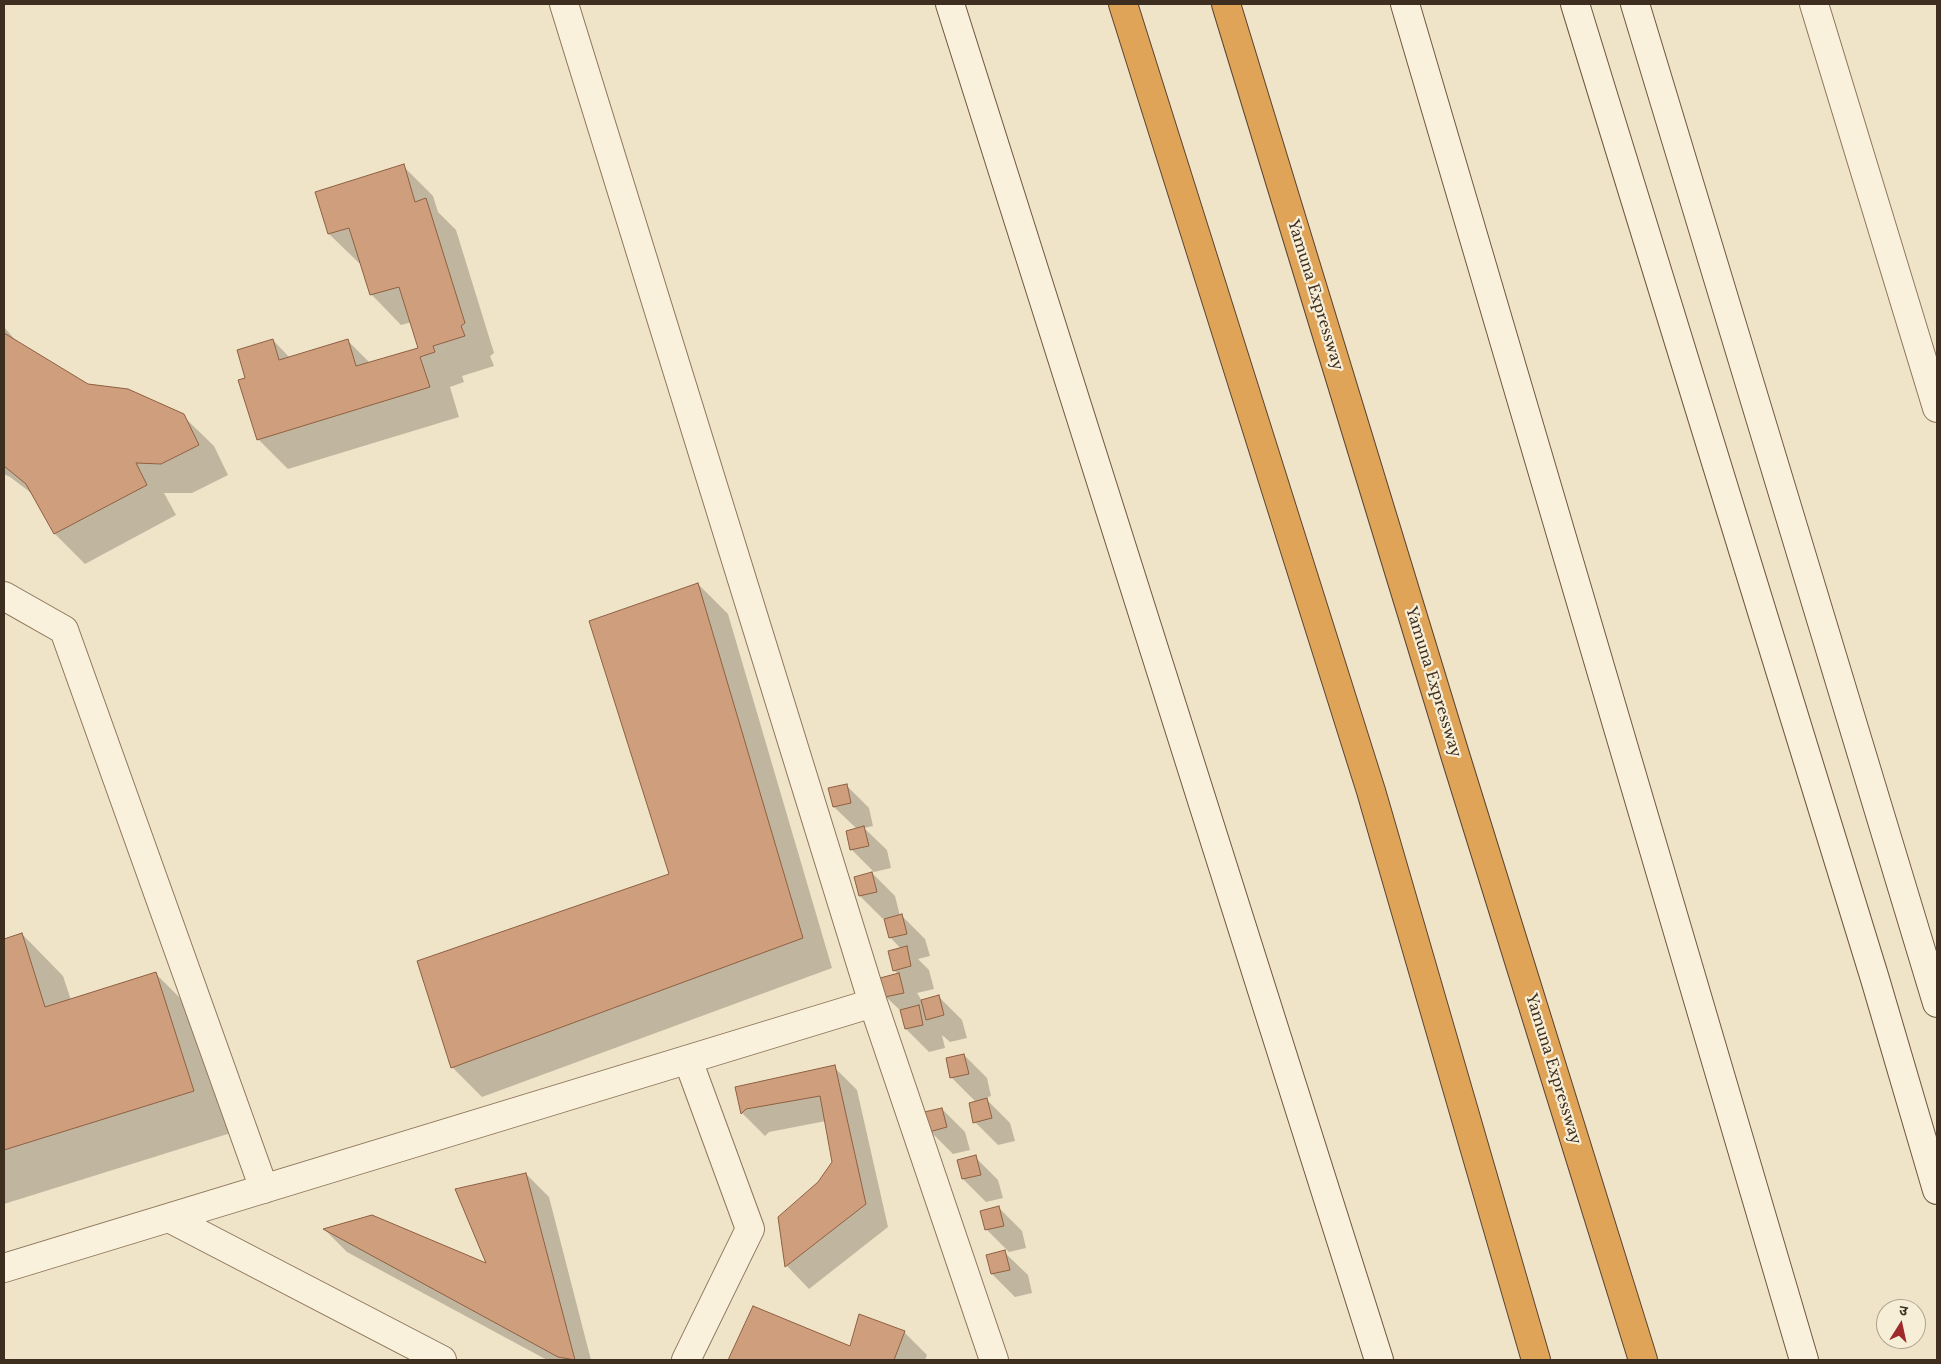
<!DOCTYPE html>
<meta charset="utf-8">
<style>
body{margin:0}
#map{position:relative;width:1941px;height:1364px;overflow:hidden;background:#f0e4c8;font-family:"Libre Baskerville","Noto Sans Devanagari",serif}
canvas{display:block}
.frame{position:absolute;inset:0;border:5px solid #3d2e20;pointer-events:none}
.north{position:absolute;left:1876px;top:1299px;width:50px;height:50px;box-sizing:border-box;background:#f7eed8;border:1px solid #ada18e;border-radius:50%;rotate:10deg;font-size:14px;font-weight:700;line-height:20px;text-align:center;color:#3d2e20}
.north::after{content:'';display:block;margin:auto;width:18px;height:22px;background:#9e2a2b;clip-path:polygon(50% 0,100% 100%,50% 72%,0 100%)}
</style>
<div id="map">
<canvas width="1941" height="1364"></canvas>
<div class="frame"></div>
<div class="north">उ</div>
</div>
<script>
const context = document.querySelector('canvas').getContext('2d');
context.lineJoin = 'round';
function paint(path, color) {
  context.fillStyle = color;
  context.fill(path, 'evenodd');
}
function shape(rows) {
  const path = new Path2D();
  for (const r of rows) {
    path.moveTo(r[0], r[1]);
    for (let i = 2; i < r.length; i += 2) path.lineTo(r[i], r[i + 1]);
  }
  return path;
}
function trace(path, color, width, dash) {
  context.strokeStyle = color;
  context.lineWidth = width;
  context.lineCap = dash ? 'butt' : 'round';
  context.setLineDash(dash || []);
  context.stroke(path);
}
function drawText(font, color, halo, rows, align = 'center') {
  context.font = font + ' "Libre Baskerville",serif';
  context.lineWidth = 4.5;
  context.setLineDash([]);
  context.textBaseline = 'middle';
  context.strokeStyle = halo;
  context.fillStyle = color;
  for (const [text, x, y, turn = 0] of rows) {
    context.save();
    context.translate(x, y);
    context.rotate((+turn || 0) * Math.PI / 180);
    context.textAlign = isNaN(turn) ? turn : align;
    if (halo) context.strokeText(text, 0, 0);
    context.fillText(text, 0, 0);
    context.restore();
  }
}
paint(shape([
 [403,166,433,196,438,212,456,230,494,353,490,356,494,366,462,376,464,382,450,387,459,417,288,469,258,439,247,379,273,340,290,358,347,340,370,363,420,348,412,322,401,325,372,295,361,263,359,263,329,234],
 [4,327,18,343,88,386,183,416,214,446,228,475,192,493,164,493,176,515,85,564,55,534,34,495,10,477,4,474],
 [698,584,728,614,832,968,482,1097,452,1067,670,874],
 [846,785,869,808,873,826,864,828,887,850,891,868,874,872,851,849,857,829,834,807,829,789],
 [872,873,895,896,900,916,902,916,925,939,930,956,918,959,929,970,934,989,917,993,922,1001,939,997,962,1020,967,1038,950,1042,942,1035,945,1048,929,1052,906,1029,902,1012,886,997,899,975,894,970,901,949,890,937,885,918,883,919,860,896],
 [22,934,63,976,71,1000,156,974,197,1015,234,1132,4,1204,4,940],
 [964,1055,987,1078,991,1096,985,1098,1010,1123,1015,1141,998,1145,975,1122,976,1102,951,1077],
 [834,1067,857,1090,888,1227,809,1289,787,1266,780,1217,819,1182,833,1163,826,1121,769,1132,765,1136,742,1113,737,1088],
 [942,1109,965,1132,970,1150,953,1154,930,1131],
 [975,1157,998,1180,1003,1198,986,1202,963,1179],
 [526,1174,549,1197,591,1360,547,1360,347,1252,325,1230,488,1265],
 [999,1208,1022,1231,1026,1248,1009,1252,986,1229],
 [1004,1252,1028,1275,1032,1293,1015,1297,992,1274],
 [753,1307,851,1348,904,1332,927,1355,925,1360,730,1360]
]), '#0003');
const building = shape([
 [404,164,415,202,426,198,465,323,461,326,465,336,433,346,435,352,420,357,430,387,257,440,238,380,245,378,237,350,273,339,279,360,348,339,356,366,418,348,399,287,370,295,349,228,328,234,315,192,404,164],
 [4,333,88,384,128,389,184,414,199,445,161,464,136,463,147,485,54,534,26,484,4,466,4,333],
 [698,583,803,938,451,1068,417,961,669,874,589,621,698,583],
 [847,784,851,803,833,807,828,788,847,784],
 [864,826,869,846,850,850,846,831,864,826],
 [872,872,877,892,859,896,854,877,872,872],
 [902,914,907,934,889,938,884,919,902,914],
 [22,933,45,1007,156,972,194,1091,4,1150,4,939,22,933],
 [907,946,911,966,893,971,888,951,907,946],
 [899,973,904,993,885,997,880,978,899,973],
 [939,995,944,1015,926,1020,921,1000,939,995],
 [919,1005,923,1025,905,1029,900,1010,919,1005],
 [964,1054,969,1074,950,1078,946,1058,964,1054],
 [835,1065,866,1204,785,1267,778,1217,818,1182,832,1162,820,1096,746,1109,741,1114,735,1087,835,1065],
 [987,1098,992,1118,973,1123,969,1103,987,1098],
 [942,1108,947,1127,929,1132,924,1112,942,1108],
 [976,1155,981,1175,962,1179,957,1160,976,1155],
 [526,1173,575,1360,558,1357,323,1229,372,1215,486,1263,455,1189,526,1173],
 [999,1206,1004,1226,985,1230,980,1211,999,1206],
 [1005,1250,1010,1270,991,1274,986,1255,1005,1250],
 [753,1306,850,1346,859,1314,905,1331,894,1360,728,1360,753,1306]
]);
paint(building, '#cf9f7d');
trace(building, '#8d5f41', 1);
const street = shape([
 [564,4,873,1003,994,1360],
 [1814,4,1937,408],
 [4,596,64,630,264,1189],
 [169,1218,442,1360],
 [4,1268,873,1003],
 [686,1360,750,1229,688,1060]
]);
const secondary = shape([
 [950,4,1379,1360],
 [1405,4,1804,1360],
 [1575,4,1875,979,1937,1190],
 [1635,4,1937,1003]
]);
const highway = shape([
 [1123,4,1371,791,1536,1360],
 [1226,4,1456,758,1643,1360]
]);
trace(street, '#8d765c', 30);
trace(secondary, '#6f573f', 30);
trace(highway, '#5b4430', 30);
trace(street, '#faf1dc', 28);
trace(secondary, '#faf1dc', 28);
trace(highway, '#e0a458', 28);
drawText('15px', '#3d2e20', '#f7eed8', [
 ["Yamuna Expressway",1315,295,73],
 ["Yamuna Expressway",1433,682,73],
 ["Yamuna Expressway",1553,1069,73]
]);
</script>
